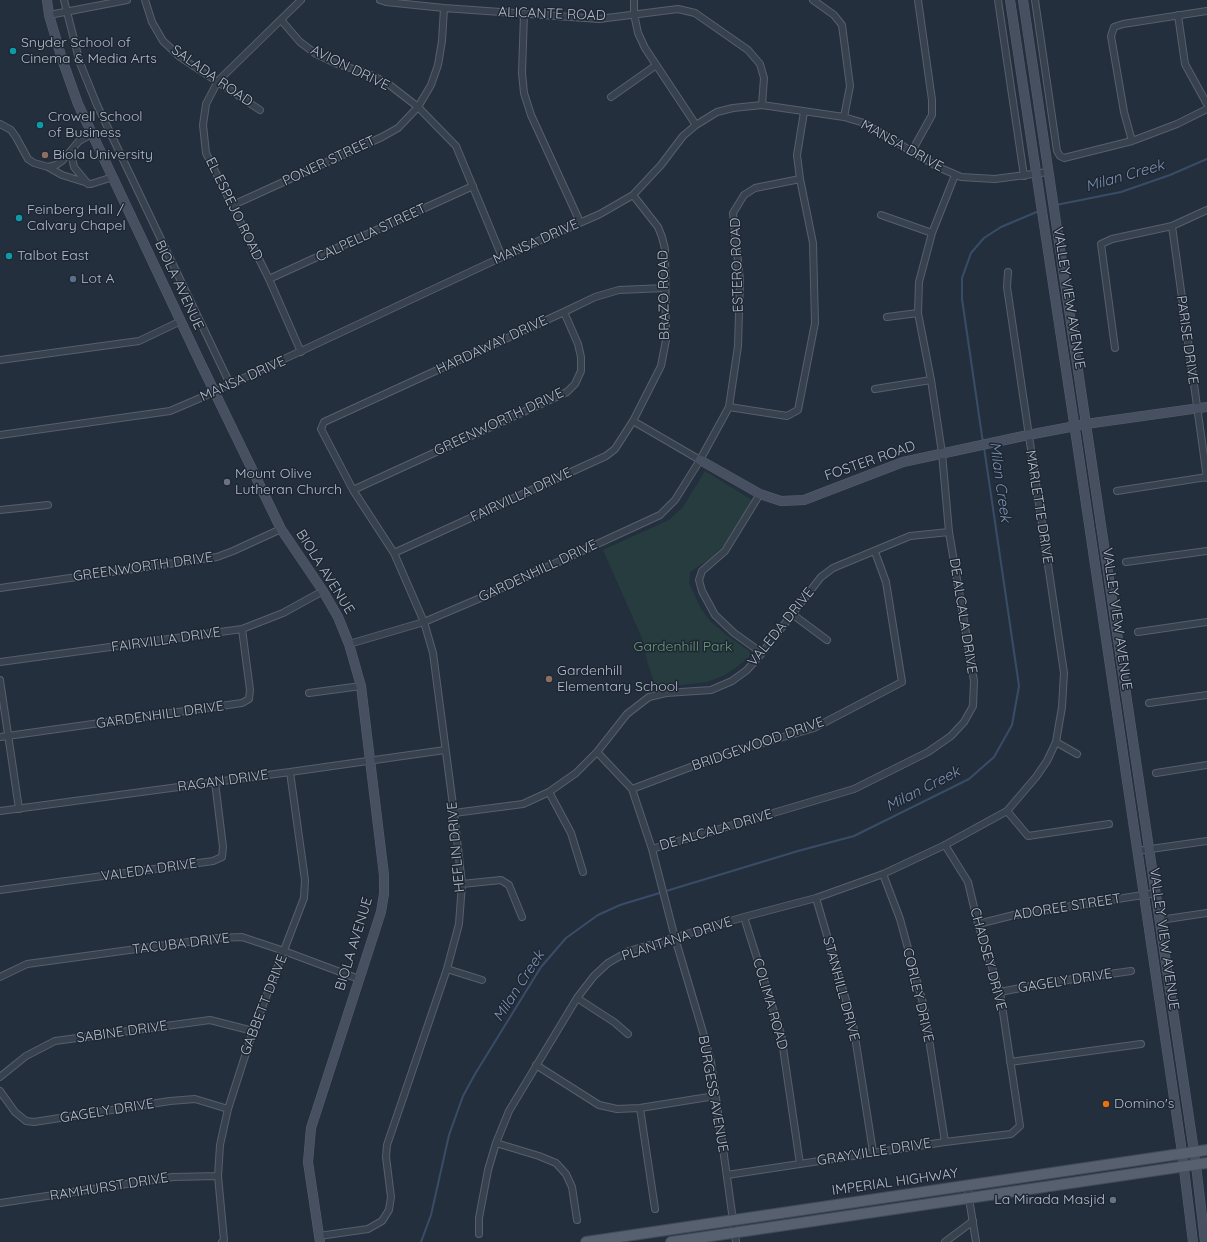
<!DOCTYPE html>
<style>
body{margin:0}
canvas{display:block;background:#242f3e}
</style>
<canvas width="1207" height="1242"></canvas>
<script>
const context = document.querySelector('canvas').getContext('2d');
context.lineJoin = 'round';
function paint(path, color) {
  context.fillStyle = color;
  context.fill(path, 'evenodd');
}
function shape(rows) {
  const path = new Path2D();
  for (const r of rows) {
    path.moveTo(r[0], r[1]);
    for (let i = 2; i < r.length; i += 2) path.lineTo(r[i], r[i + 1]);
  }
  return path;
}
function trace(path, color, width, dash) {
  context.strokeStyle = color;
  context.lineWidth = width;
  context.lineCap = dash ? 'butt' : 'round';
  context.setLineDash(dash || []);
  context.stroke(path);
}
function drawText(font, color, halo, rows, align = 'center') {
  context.font = font + ' Quicksand,sans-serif';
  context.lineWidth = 3;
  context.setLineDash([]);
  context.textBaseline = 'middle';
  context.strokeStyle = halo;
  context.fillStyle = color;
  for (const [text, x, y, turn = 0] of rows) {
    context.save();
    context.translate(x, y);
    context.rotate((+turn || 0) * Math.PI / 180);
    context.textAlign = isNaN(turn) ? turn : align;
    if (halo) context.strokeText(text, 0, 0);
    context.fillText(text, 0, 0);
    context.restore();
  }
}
paint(shape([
 [705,471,752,500,729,540,711,558,690,572,689,583,701,609,711,622,729,637,749,651,750,654,748,658,738,666,723,676,707,682,656,688,648,664,642,638,603,550,669,520,683,507]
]), '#263c3f');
trace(shape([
 [1056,205,1121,192,1170,175,1207,159],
 [983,443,962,299,962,278,971,253,984,238,1001,227,1039,211],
 [421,1242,431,1215,449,1135,463,1096,475,1074,541,967,566,938,598,915,620,905,798,851,854,836,969,779,994,757,1012,725,1019,686,984,447]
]), '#394c67', 2);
const street = shape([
 [64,0,80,63,97,105,230,384],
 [145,0,152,22,163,41,180,57,260,110],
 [380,0,386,2,444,8,599,19,678,9,695,13,748,50,760,64,764,78,762,105],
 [634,0,634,14,638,33,645,48,696,125],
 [813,0,834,15,842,25,850,86,844,117],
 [998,0,1024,176],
 [1035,0,1057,151,1060,156,1064,158,1132,141,1177,124,1207,109],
 [524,14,522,73,524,93,531,115,580,222],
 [49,15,127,0],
 [1178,15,1185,64,1207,104],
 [281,20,300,42,316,54,337,64,367,73,387,83,418,107,456,146,502,257],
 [611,97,655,66],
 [0,124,11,130,16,137,28,159,34,163,48,167,62,175,91,184,113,177],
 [1132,141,1124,112,1111,36,1114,27,1123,24,1207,11],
 [73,149,72,157,74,167,88,184],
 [912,151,932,115,932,100,918,0],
 [48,167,56,165,62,161,79,141,92,134],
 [233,205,382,137,398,128,418,107,431,85,438,65,442,41,444,8],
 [881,215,932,233],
 [1172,226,1207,478],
 [269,279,473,186],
 [887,317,918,313],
 [1115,348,1101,244,1112,239,1172,226,1207,210],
 [301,352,269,279,206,153,203,125,206,104,218,81,301,0],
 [0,360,139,341,181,321],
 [875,389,931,380],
 [729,407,787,416,798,410,815,323,813,243,800,179,797,155,804,112],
 [633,421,700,460],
 [0,435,170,411,205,396,502,257,600,214,633,195,661,165,683,136,696,125,717,112,733,108,762,105,844,117,864,123,938,167,961,177,995,179,1048,172],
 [353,490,567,392,575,384,581,371,581,357,578,344,564,312],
 [1117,491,1207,477],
 [760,494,725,551,702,571,699,580,702,591,715,615,734,633,762,653],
 [0,510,48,505],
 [394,553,606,456,615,449,633,421,661,366,666,340,665,249,662,237,658,227,633,195],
 [1126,562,1207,551],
 [0,588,217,557,233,551,281,529],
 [792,614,827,640],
 [1138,632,1207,622],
 [349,644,424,622,478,599,660,515,675,500,700,460,729,407,738,346,740,281,733,213,744,195,755,188,800,179],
 [0,662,242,629,283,613,323,591],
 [0,680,19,809],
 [309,693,361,686],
 [1149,703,1207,695],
 [0,737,242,703,249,699,250,690,242,629],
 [1056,742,1077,754],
 [597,752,632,789,652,849,675,938,705,1039,711,1062,736,1242],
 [1156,773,1207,765],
 [632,789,728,753,814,728,902,682,886,582,875,552],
 [549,792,571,833,583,872],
 [0,811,290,772,445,750],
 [1007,811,1028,836,1109,824],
 [454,813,523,804,549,792,576,773,597,752,627,714,649,697,666,693,711,690,732,681,747,670,762,653,821,577,833,568,910,536,949,532],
 [652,849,854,789,928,752,951,736,964,722,973,706,974,681,949,532,942,453,931,380,918,313,919,282,932,233,955,175],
 [1137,851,1207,841],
 [883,874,900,919,924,1007,945,1142],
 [462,884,501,880,509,885,522,917],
 [0,890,213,861,222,857,223,847,215,782],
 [816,898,853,1024,873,1152],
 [744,917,781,1034,800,1164],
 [1160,920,1207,913],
 [978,924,1014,915,1156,893],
 [447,969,482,980],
 [0,977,27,964,217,938,242,937,284,951,359,979],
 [1000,992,1046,983,1131,971],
 [577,998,614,1022,628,1034],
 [1010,1062,1141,1044],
 [536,1065,599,1105,617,1109,640,1108,715,1096],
 [0,1077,26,1056,55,1041,210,1020,253,1031],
 [0,1091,15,1112,26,1121,34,1122,170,1101,195,1099,228,1109],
 [640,1108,655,1209],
 [496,1143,539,1156,556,1163,566,1174,572,1187,577,1220],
 [727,1175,945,1142,1011,1134,1020,1126,1000,992,978,924,968,882,945,845],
 [967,1186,976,1242],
 [0,1203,173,1177,218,1176],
 [479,1234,479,1218,488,1170,496,1143,509,1111,577,998,594,976,608,963,629,951,744,917,816,898,883,874,945,845,1007,811,1036,777,1047,761,1056,742,1062,707,1064,673,1007,287,1008,272],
 [319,1236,368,1229,382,1221,389,1210,391,1197,386,1157,387,1145,447,969,459,924,462,884,454,813,433,653,424,622,394,553,353,490,321,429,324,422,564,312,595,297,619,290,665,288],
 [222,1242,224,1240,218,1176,220,1145,228,1109,253,1031,304,898,305,880,290,772],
 [945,1242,973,1221]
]);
const secondary = shape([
 [47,0,49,15,62,59,78,104,200,362,281,529,323,591,338,617,349,644,361,686,384,875,384,894,381,912,311,1128,308,1162,320,1242],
 [1010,0,1073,416,1181,1145,1193,1242],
 [1023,0,1196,1165,1205,1242],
 [700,460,760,494,781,501,804,500,903,462,1028,435,1086,424,1207,407]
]);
const primary = shape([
 [586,1242,1207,1150],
 [671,1242,1207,1163]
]);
trace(street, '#565f6c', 8);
trace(secondary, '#565f6c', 10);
trace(primary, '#414a57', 12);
trace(street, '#38414e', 6);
trace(secondary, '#465061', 9);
trace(primary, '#56606e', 10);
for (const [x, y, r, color] of [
 [13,51,4,"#0f9aa8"],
 [40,125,4,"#0f9aa8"],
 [45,155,4,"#8d6e63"],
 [19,218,4,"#0f9aa8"],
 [9,256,4,"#0f9aa8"],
 [73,279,4,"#5c6f8a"],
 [227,482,4,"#6b7280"],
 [549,679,4,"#8d6e63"],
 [1106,1104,4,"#e8710a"],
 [1113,1200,4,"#6b7280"]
]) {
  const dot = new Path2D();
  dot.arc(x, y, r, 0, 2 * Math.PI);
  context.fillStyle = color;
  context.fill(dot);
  trace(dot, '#1d2633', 1.5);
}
drawText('14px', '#b4bcc9', '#1d2633', [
 ["ALICANTE ROAD",552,14,2],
 ["AVION DRIVE",350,68,26],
 ["SALADA ROAD",212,76,35],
 ["MANSA DRIVE",902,146,29],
 ["PONER STREET",329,161,-25],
 ["EL ESPEJO ROAD",234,209,64],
 ["CALPELLA STREET",371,233,-25],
 ["MANSA DRIVE",536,242,-24],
 ["ESTERO ROAD",737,265,-92],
 ["BIOLA AVENUE",179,285,65],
 ["BRAZO ROAD",664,295,-91],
 ["VALLEY VIEW AVENUE",1069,298,81],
 ["PARISE DRIVE",1187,340,82],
 ["HARDAWAY DRIVE",492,345,-25],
 ["MANSA DRIVE",243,379,-24],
 ["GREENWORTH DRIVE",499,422,-25],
 ["FOSTER ROAD",870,461,-19],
 ["FAIRVILLA DRIVE",521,495,-25],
 ["MARLETTE DRIVE",1039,507,81],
 ["GREENWORTH DRIVE",143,567,-8],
 ["GARDENHILL DRIVE",538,571,-25],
 ["BIOLA AVENUE",325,572,58],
 ["DE ALCALA DRIVE",963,616,81],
 ["VALLEY VIEW AVENUE",1117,619,82],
 ["VALEDA DRIVE",781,627,-51],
 ["FAIRVILLA DRIVE",166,640,-8],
 ["GARDENHILL DRIVE",160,715,-8],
 ["BRIDGEWOOD DRIVE",758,744,-19],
 ["RAGAN DRIVE",223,781,-8],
 ["DE ALCALA DRIVE",716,830,-16],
 ["HEFLIN DRIVE",456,847,-95],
 ["VALEDA DRIVE",149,870,-8],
 ["ADOREE STREET",1067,907,-9],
 ["PLANTANA DRIVE",677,939,-18],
 ["VALLEY VIEW AVENUE",1164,939,82],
 ["TACUBA DRIVE",181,944,-7],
 ["BIOLA AVENUE",354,944,-73],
 ["CHADSEY DRIVE",988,959,75],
 ["GAGELY DRIVE",1065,981,-9],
 ["STANHILL DRIVE",841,989,75],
 ["CORLEY DRIVE",918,995,77],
 ["COLIMA ROAD",770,1004,74],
 ["GABBETT DRIVE",264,1005,-69],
 ["SABINE DRIVE",122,1032,-8],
 ["BURGESS AVENUE",713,1094,80],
 ["GAGELY DRIVE",107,1111,-9],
 ["GRAYVILLE DRIVE",874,1152,-9],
 ["IMPERIAL HIGHWAY",895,1182,-8],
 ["RAMHURST DRIVE",109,1187,-9]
]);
drawText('14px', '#b4bcc9', '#1d2633', [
 ["Snyder School of",21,43],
 ["Cinema & Media Arts",21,59],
 ["Crowell School",48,117],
 ["of Business",48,133],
 ["Biola University",53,155],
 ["Feinberg Hall /",27,210],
 ["Calvary Chapel",27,226],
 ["Talbot East",17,256],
 ["Lot A",81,279],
 ["Mount Olive",235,474],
 ["Lutheran Church",235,490],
 ["Gardenhill",557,671],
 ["Elementary School",557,687],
 ["Domino's",1114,1104],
 ["La Mirada Masjid",1105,1200,"right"]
], 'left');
drawText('14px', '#6b9a76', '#1d2633', [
 ["Gardenhill Park",683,647]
]);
drawText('italic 15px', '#7c92b1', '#1d2633', [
 ["Milan Creek",1125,176,-16],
 ["Milan Creek",1000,482,82],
 ["Milan Creek",923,789,-27],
 ["Milan Creek",519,986,-57]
]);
</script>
